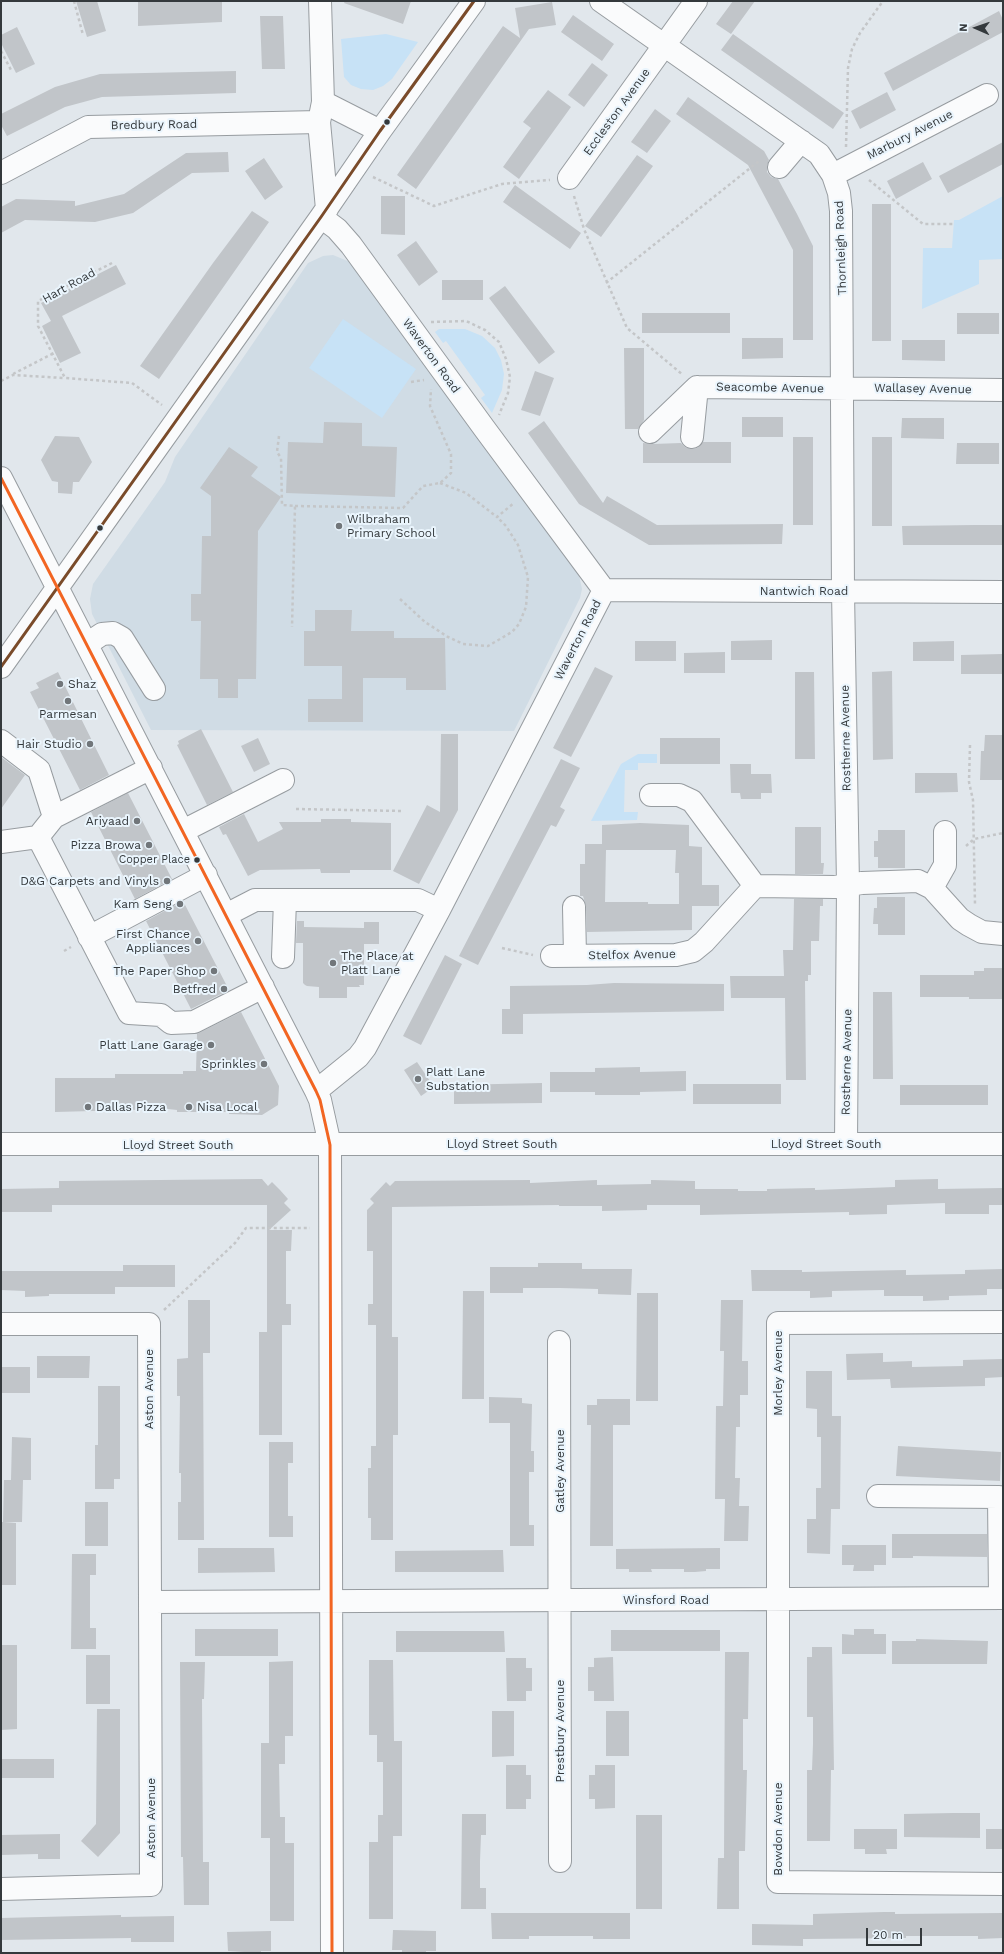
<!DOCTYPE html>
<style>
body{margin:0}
#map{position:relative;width:1004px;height:1954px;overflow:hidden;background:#e1e7ec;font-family:"Work Sans",sans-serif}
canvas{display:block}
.frame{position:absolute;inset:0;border:2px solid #34393c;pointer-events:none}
.north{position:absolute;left:956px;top:8px;width:40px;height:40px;-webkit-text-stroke:3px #eaf5fd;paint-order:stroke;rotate:272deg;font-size:11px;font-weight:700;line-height:16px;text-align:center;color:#34393c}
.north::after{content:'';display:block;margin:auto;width:14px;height:18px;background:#34393c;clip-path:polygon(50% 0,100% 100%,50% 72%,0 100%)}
.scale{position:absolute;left:866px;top:1928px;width:56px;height:18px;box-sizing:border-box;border:2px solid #34393c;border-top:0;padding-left:5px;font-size:12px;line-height:14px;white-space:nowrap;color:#34393c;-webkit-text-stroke:3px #eaf5fd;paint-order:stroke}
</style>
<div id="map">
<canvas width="1004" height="1954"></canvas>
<div class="frame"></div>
<div class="north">N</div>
<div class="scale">20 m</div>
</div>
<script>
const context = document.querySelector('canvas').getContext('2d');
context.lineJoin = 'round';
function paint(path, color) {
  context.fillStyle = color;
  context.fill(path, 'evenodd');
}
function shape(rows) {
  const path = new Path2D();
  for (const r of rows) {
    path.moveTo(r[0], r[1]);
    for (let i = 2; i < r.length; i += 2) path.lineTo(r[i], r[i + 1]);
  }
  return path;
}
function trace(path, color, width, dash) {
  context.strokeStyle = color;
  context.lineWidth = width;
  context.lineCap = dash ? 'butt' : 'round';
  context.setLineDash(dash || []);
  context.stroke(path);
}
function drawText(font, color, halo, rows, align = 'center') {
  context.font = font + ' "Work Sans",sans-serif';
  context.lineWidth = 4;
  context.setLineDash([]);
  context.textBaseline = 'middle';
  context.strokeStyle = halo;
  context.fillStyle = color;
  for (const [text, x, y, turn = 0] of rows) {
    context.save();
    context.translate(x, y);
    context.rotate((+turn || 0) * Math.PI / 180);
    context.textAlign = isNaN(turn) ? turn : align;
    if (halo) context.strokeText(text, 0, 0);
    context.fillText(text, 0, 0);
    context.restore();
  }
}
paint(shape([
 [333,255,350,262,579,575,582,589,580,598,514,731,151,730,92,614,90,599,93,584,165,482,175,457,308,263,323,256]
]), '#d0dce5');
paint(shape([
 [386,34,418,42,392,79,383,86,373,90,361,89,351,85,344,77,341,39],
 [1003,196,1003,259,979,260,979,284,922,309,923,248,952,248,954,220,959,220],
 [343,319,416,369,382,418,309,368],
 [439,329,465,329,482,336,495,348,501,360,504,374,502,390,492,413,481,398,485,395,446,341,443,343,435,332],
 [638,754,657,754,657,763,638,763,638,770,625,770,624,812,638,812,637,820,591,821,621,764]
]), '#c7e2f6');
paint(shape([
 [76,1,97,1,106,31,87,37],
 [176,1,222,1,222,22,138,26,138,2],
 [345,1,411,1,403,24,344,3],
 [733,1,755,1,731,34,716,24],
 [552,2,556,25,529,29,416,189,397,175,503,26,520,38,515,8],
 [999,11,1003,20,1003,32,893,91,884,73],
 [573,15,614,44,602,61,561,32],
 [260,16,283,16,285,69,262,69],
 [17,27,35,64,16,73,1,43,1,35],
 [733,34,844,113,833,129,721,50],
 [592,63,608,75,584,107,568,95],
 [236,71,236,93,102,97,65,107,7,136,1,125,1,114,55,87,100,74],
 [548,90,571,107,519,179,503,167,531,128,523,122],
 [887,92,896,110,860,129,851,111],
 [688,97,764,151,769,160,767,165,767,172,771,177,778,179,797,214,813,246,813,340,793,340,793,250,782,229,748,165,676,114],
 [655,109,671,121,647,153,631,142],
 [1003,142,1003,164,948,193,939,176],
 [228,152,229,172,192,173,133,213,95,222,25,220,1,233,1,207,16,199,75,201,75,206,124,194,186,153],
 [637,155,653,166,601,237,585,226],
 [264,158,283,187,265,200,245,171],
 [923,162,932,179,896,199,887,181],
 [515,185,581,233,570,249,503,202],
 [381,196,405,196,405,235,381,234],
 [872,204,891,204,891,341,872,341],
 [252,211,269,222,159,379,140,366,213,263],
 [416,241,438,272,419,286,397,255],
 [116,265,126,284,62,316,81,353,60,363,42,326,51,321,41,303],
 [442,280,483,280,483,300,442,300],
 [505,286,555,352,539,364,489,298],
 [642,313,730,313,730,333,642,333],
 [957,313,999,313,999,334,957,334],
 [742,338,783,338,783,358,742,359],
 [902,340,945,340,945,361,902,360],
 [624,348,644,348,644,420,638,429,625,429],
 [535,371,554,378,540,416,521,410],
 [742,417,783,417,783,437,742,437],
 [902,418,944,418,944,439,901,438],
 [544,421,603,503,607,496,657,525,783,524,782,544,649,545,579,504,528,433],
 [324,422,362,423,362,446,397,447,395,497,286,493,288,442,323,443],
 [55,436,79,437,92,462,79,482,73,482,72,494,58,493,58,482,52,481,41,460],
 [793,437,813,437,813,525,793,525],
 [872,437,892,437,892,526,872,526],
 [703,442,731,442,731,463,643,463,643,443,653,444,681,443,685,447,691,449,697,448],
 [957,443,999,443,999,464,956,464],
 [229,447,258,467,251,476,281,497,258,531,256,679,238,679,238,698,218,698,218,679,200,679,201,621,191,621,191,594,201,594,202,536,211,536,211,496,200,488],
 [974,525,1003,525,1003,545,903,545,902,526],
 [315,610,352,610,351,631,394,631,394,638,445,638,446,690,406,690,406,678,363,678,363,722,308,722,308,699,342,699,342,666,304,666,304,631,315,631],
 [772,640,772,660,731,660,731,641],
 [635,641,676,641,676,661,635,661],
 [954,641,954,661,913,661,913,642],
 [725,652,725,673,684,673,684,653],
 [1002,654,1002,674,961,674,961,655],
 [595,667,613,676,571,757,553,748],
 [892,671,893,759,873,760,872,672],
 [58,672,109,775,80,790,30,692,39,688,36,683],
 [795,672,814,672,815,759,795,759],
 [201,729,233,792,207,805,177,745,179,744,178,741],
 [441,734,458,734,458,810,419,884,393,871,427,805,440,812],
 [985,735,1003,735,1003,780,980,780,981,751,984,751],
 [258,738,270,764,254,772,241,746],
 [660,738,720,738,720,764,660,764],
 [1,757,25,775,1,809],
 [561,759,580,768,560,807,565,810,556,827,551,825,478,965,459,956],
 [730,764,751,764,751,774,771,774,772,793,761,793,761,799,741,799,740,793,731,793],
 [915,773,957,773,958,792,915,793],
 [128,793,172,879,135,899,91,812],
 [244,814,258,842,283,829,279,822,321,822,321,819,351,819,351,822,391,823,391,870,350,870,350,873,321,873,320,869,260,870,248,876,226,834,223,835,219,827],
 [640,823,689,825,689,846,702,847,702,885,719,885,719,906,692,906,692,930,587,932,586,906,583,896,580,896,580,864,585,864,585,844,602,844,602,825],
 [606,850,676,850,675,873,679,873,679,904,648,904,648,902,605,902],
 [795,827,821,827,821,863,824,863,823,874,795,874],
 [878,830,905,830,905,868,878,868,878,857,874,857,874,841,878,841],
 [877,897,905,897,905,935,878,935,878,924,873,924,874,908,877,908],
 [794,899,823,899,823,906,820,906,819,941,811,941,811,975,808,975,808,981,805,981,806,1080,786,1080,785,998,731,998,730,976,784,976,783,950,793,950],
 [183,901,229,990,191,1009,146,921],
 [297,921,304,921,304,927,364,928,364,922,379,922,379,944,364,944,364,985,359,985,360,987,347,987,347,998,319,998,319,987,307,986,305,985,303,983,303,943,296,943],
 [445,955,462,964,421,1045,403,1036],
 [984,968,1002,968,1003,999,969,999,969,997,920,997,920,975,974,975,974,971,984,971],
 [614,983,724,984,724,1011,523,1014,523,1034,502,1034,502,1009,510,1009,510,986,587,985],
 [873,992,892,992,893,1079,873,1079],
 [241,1012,279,1086,278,1105,262,1115,229,1114,229,1112,177,1112,177,1110,168,1109,55,1112,55,1078,115,1078,115,1074,183,1074,183,1071,196,1071,197,1034],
 [417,1062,434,1087,421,1096,404,1070],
 [640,1067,640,1072,686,1071,686,1091,640,1092,640,1095,595,1095,595,1092,550,1092,550,1072,595,1072,595,1068],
 [542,1083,542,1103,454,1104,454,1085],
 [693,1084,781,1084,781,1104,693,1104],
 [900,1085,988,1085,988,1105,900,1105],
 [262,1179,268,1186,272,1182,280,1190,288,1199,284,1203,291,1210,269,1230,292,1230,291,1251,286,1251,286,1304,291,1304,291,1325,282,1325,282,1435,259,1435,259,1332,267,1332,267,1205,52,1205,52,1212,1,1212,1,1189,59,1188,59,1181],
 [938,1179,938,1189,1003,1188,1003,1205,989,1205,989,1214,945,1214,945,1203,887,1205,887,1214,849,1215,849,1212,700,1215,700,1205,647,1205,647,1210,602,1211,602,1206,559,1206,559,1205,392,1207,392,1337,398,1337,398,1435,393,1435,393,1540,371,1540,371,1518,368,1518,368,1468,371,1468,371,1446,376,1446,376,1325,368,1325,368,1304,373,1304,373,1251,367,1251,367,1210,374,1203,370,1199,386,1182,390,1186,395,1181,530,1180,530,1183,597,1180,597,1185,651,1184,651,1180,695,1181,695,1189,738,1189,738,1191,767,1191,767,1189,815,1188,815,1190,895,1187,895,1180],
 [538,1263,582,1263,582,1269,632,1269,631,1295,598,1294,598,1289,560,1288,523,1288,523,1293,490,1293,490,1267,538,1267],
 [123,1265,175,1265,175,1287,115,1287,115,1294,49,1294,49,1296,25,1297,25,1291,1,1290,1,1271,123,1271],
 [1003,1269,1003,1289,987,1289,987,1295,949,1296,949,1300,923,1301,923,1296,884,1296,884,1290,832,1291,832,1297,810,1298,810,1291,752,1291,751,1270,802,1270,802,1272,906,1270,906,1275,965,1274,965,1270],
 [463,1291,484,1291,484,1399,462,1399],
 [637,1293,658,1293,658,1401,636,1401],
 [188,1300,210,1300,210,1353,203,1353,204,1540,178,1540,178,1502,181,1502,181,1473,179,1473,180,1396,177,1396,177,1359,188,1358],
 [721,1300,743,1300,742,1361,748,1361,748,1395,740,1395,740,1427,736,1427,735,1478,740,1478,739,1506,749,1506,748,1541,724,1541,725,1499,715,1499,716,1406,723,1406,724,1351,720,1351],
 [883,1353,883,1362,912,1361,912,1367,963,1366,963,1360,1003,1359,1003,1377,985,1378,985,1386,891,1388,890,1379,847,1380,846,1354],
 [37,1356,90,1356,89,1378,37,1378],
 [1,1367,30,1367,30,1393,1,1393],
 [806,1371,832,1371,832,1416,841,1416,840,1509,831,1509,830,1554,807,1553,807,1519,816,1519,816,1488,821,1488,821,1437,817,1437,817,1409,806,1408],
 [98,1386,120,1386,120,1479,114,1479,114,1489,95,1489,95,1445,98,1445],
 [489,1397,522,1398,522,1403,532,1404,531,1451,534,1451,534,1472,529,1472,529,1525,534,1525,534,1546,510,1546,510,1423,489,1423],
 [597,1399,630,1399,630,1425,613,1425,613,1546,590,1546,591,1425,587,1425,587,1405,597,1405],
 [12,1437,31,1438,31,1480,23,1480,22,1522,4,1522,16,1523,16,1585,1,1585,1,1522,3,1522,4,1480,11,1480],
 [269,1442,293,1442,293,1463,288,1463,288,1516,293,1516,293,1537,269,1537],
 [898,1446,1001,1452,1000,1481,896,1476],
 [85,1502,108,1502,108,1546,85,1546],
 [892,1534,987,1534,987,1557,913,1556,913,1558,892,1558],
 [842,1545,886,1545,886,1565,874,1565,874,1571,853,1571,854,1565,842,1565],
 [198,1548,274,1548,275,1572,198,1573],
 [720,1548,720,1569,706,1569,706,1571,695,1572,684,1572,684,1569,651,1569,652,1572,629,1572,629,1569,616,1569,616,1549],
 [503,1550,504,1572,395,1572,395,1551],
 [72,1554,96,1554,96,1575,90,1575,90,1628,96,1628,96,1649,71,1649],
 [195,1629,278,1629,278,1656,195,1656],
 [854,1629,874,1629,874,1634,886,1634,886,1654,842,1654,842,1634,854,1635],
 [611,1630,720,1630,720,1651,611,1651],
 [396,1631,504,1631,505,1652,396,1652],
 [916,1639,988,1641,987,1664,892,1664,892,1641,916,1641],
 [1,1645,17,1645,17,1729,1,1730],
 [812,1647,832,1647,834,1770,831,1770,830,1841,807,1841,807,1770,812,1770,813,1744,813,1717,807,1717,807,1657,812,1657],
 [725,1652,749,1652,748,1719,743,1719,743,1770,747,1770,745,1851,739,1851,739,1909,717,1909,718,1858,724,1858],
 [86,1655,110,1655,110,1704,86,1704],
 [613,1657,614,1701,594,1701,594,1691,588,1691,588,1667,594,1667,594,1658],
 [506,1658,526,1658,526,1668,532,1668,532,1691,526,1691,526,1701,507,1701],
 [369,1660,393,1660,394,1741,402,1741,402,1836,393,1836,393,1919,369,1919,369,1842,378,1842,378,1815,383,1815,383,1762,377,1762,377,1735,369,1735],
 [293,1661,293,1736,285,1736,285,1764,279,1764,280,1817,285,1817,285,1843,294,1843,294,1921,270,1921,270,1838,261,1838,261,1743,269,1743,269,1662],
 [180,1662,205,1662,204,1699,202,1699,203,1862,209,1862,209,1905,184,1905,183,1857,181,1857],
 [97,1709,120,1709,120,1833,98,1857,81,1841,96,1824],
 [492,1711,514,1711,514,1756,492,1757],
 [606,1711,629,1711,629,1756,606,1756],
 [1,1759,54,1759,54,1778,1,1778],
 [506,1765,526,1765,526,1775,531,1775,531,1799,526,1799,526,1809,506,1809],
 [595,1765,615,1765,615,1808,595,1809,595,1799,589,1799,589,1775,595,1775],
 [953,1813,980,1813,980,1838,904,1837,904,1814],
 [462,1814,486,1814,486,1835,481,1835,480,1861,480,1888,486,1888,486,1909,461,1909],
 [636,1815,662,1815,662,1909,636,1909],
 [854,1829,897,1829,897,1849,886,1849,887,1854,865,1854,865,1849,854,1849],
 [986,1829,1003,1829,1003,1849,986,1849],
 [60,1834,60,1859,38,1859,38,1854,1,1855,1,1835],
 [884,1912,895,1912,895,1914,1003,1913,1003,1938,978,1939,978,1936,906,1936,906,1938,803,1939,803,1946,752,1945,752,1924,813,1925,813,1914],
 [491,1913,630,1913,630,1939,593,1939,593,1936,529,1936,529,1939,492,1939],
 [121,1915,121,1917,174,1916,174,1942,131,1942,131,1938,1,1940,1,1918],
 [393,1930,436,1931,436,1951,426,1951,426,1953,402,1953,402,1950,392,1950],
 [271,1931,271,1951,261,1951,261,1953,228,1951,227,1932]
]), '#c1c5c9');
const minor = shape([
 [320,1,323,102,319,122,327,209],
 [601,1,819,154,833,175,839,193,841,211,843,591,848,885,846,1143],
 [323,102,380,131],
 [779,167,801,141],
 [1,173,88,127,319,122],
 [833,175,987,95],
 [569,178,696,1],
 [321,217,337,229,351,245,484,428,604,590],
 [697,387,1003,390],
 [650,432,697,387],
 [692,437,697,387],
 [1,478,316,1091,320,1100,330,1145,332,1953],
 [604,590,1003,592],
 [87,644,102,634,113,633,122,638,154,689],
 [1,667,321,217,380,131,474,1],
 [1,741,39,770,54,817],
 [651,795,679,795,692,801,755,886,835,887,862,883,918,881,932,888,960,919,969,925,982,932,1003,934],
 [183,831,283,780],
 [38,837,129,1013,161,1015,171,1023,194,1022,263,987],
 [1,842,38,837,54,817,151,768],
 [932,888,945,865,945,832],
 [574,907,575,956],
 [226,915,255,900,418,900,439,910],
 [89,937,206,875],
 [552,956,676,955,693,951,704,942,755,886],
 [283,957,285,900],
 [316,1091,358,1057,365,1048,439,910,604,590],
 [1,1144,1003,1144],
 [1003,1322,778,1323,778,1882,1003,1884],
 [1,1324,149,1324,150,1602,1003,1598],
 [559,1342,560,1861],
 [878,1496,999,1497,1000,1598],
 [1,1889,151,1885,150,1602]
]);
trace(minor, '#979ca0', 24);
trace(shape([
 [74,1,83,35],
 [1,51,11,70],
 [846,147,848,68,852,49,860,33,883,1],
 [373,177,434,206,502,184,550,180],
 [869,180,923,224,954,224],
 [574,196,584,229,627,328,683,375],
 [112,263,38,301,38,326,65,378,132,383,162,405],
 [606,283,759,161],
 [431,322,466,321,485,330,499,342,506,359,510,377,508,393,499,415],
 [13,374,52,354],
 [1,381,13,375,64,378],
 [411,382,424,380],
 [279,436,277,452,281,458,282,505,295,506,292,627],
 [440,483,466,493,497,517,514,503],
 [295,506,403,508,423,486,440,483,451,473,451,454,430,406,431,389],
 [400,599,425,622,448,637,463,644,488,646,512,632,519,624,526,607,528,577,518,545,506,526,497,517],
 [970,745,969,782,973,800,975,904],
 [296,809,403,811],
 [966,846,974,839,1003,833],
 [502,948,533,955],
 [64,951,71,947],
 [164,1310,235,1243,246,1228,310,1228]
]), '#c4c6c8', 2.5, [3, 3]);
trace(minor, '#fafbfc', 22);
trace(shape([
 [1,667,321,217,380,131,474,1]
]), '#7a4b2a', 3);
trace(shape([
 [1,478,316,1091,320,1100,330,1145,332,1953]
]), '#f26522', 3);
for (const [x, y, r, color] of [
 [387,122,3.5,"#34393c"],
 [339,526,4,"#71767a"],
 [100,528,3.5,"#34393c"],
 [60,684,4,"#71767a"],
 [68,701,4,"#71767a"],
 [90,744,4,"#71767a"],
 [137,821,4,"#71767a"],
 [149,845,4,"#71767a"],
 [197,860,3.5,"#34393c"],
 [167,881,4,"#71767a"],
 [180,904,4,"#71767a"],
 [198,941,4,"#71767a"],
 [333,963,4,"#71767a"],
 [214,971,4,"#71767a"],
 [224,989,4,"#71767a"],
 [211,1045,4,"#71767a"],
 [264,1064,4,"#71767a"],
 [418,1079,4,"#71767a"],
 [88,1107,4,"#71767a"],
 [189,1107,4,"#71767a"]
]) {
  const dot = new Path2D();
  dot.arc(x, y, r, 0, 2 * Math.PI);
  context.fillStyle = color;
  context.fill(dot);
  trace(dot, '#eaf5fd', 1.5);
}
drawText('11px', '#34393c', '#eaf5fd', [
 ["Copper Place",190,860]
], 'right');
drawText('12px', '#34393c', '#eaf5fd', [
 ["Eccleston Avenue",617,112,-54],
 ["Bredbury Road",154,125,-1],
 ["Marbury Avenue",910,135,-27],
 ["Thornleigh Road",841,248,-92],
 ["Hart Road",69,286,-29],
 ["Waverton Road",431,356,54],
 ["Seacombe Avenue",770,388,1],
 ["Wallasey Avenue",923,389,1],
 ["Nantwich Road",804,591],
 ["Waverton Road",578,640,-63],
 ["Rostherne Avenue",846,738,-91],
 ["Stelfox Avenue",632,955,-1],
 ["Rostherne Avenue",847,1062,-89],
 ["Lloyd Street South",502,1144],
 ["Lloyd Street South",826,1144],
 ["Lloyd Street South",178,1145],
 ["Morley Avenue",778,1373,-90],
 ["Aston Avenue",149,1389,-90],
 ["Gatley Avenue",560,1471,-90],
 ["Winsford Road",666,1600],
 ["Prestbury Avenue",560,1731,-90],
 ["Aston Avenue",151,1818,-90],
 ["Bowdon Avenue",778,1829,-90]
]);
drawText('12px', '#34393c', '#eaf5fd', [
 ["Wilbraham",347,519,"left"],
 ["Primary School",347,533,"left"],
 ["Shaz",68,684,"left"],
 ["Parmesan",68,714,"center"],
 ["Hair Studio",82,744],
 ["Ariyaad",129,821],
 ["Pizza Browa",141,845],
 ["D&G Carpets and Vinyls",159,881],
 ["Kam Seng",172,904],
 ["First Chance",190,934],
 ["Appliances",190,948],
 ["The Place at",341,956,"left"],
 ["Platt Lane",341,970,"left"],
 ["The Paper Shop",206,971],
 ["Betfred",216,989],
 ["Platt Lane Garage",203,1045],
 ["Sprinkles",256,1064],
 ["Platt Lane",426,1072,"left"],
 ["Substation",426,1086,"left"],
 ["Dallas Pizza",96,1107,"left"],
 ["Nisa Local",197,1107,"left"]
], 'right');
</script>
